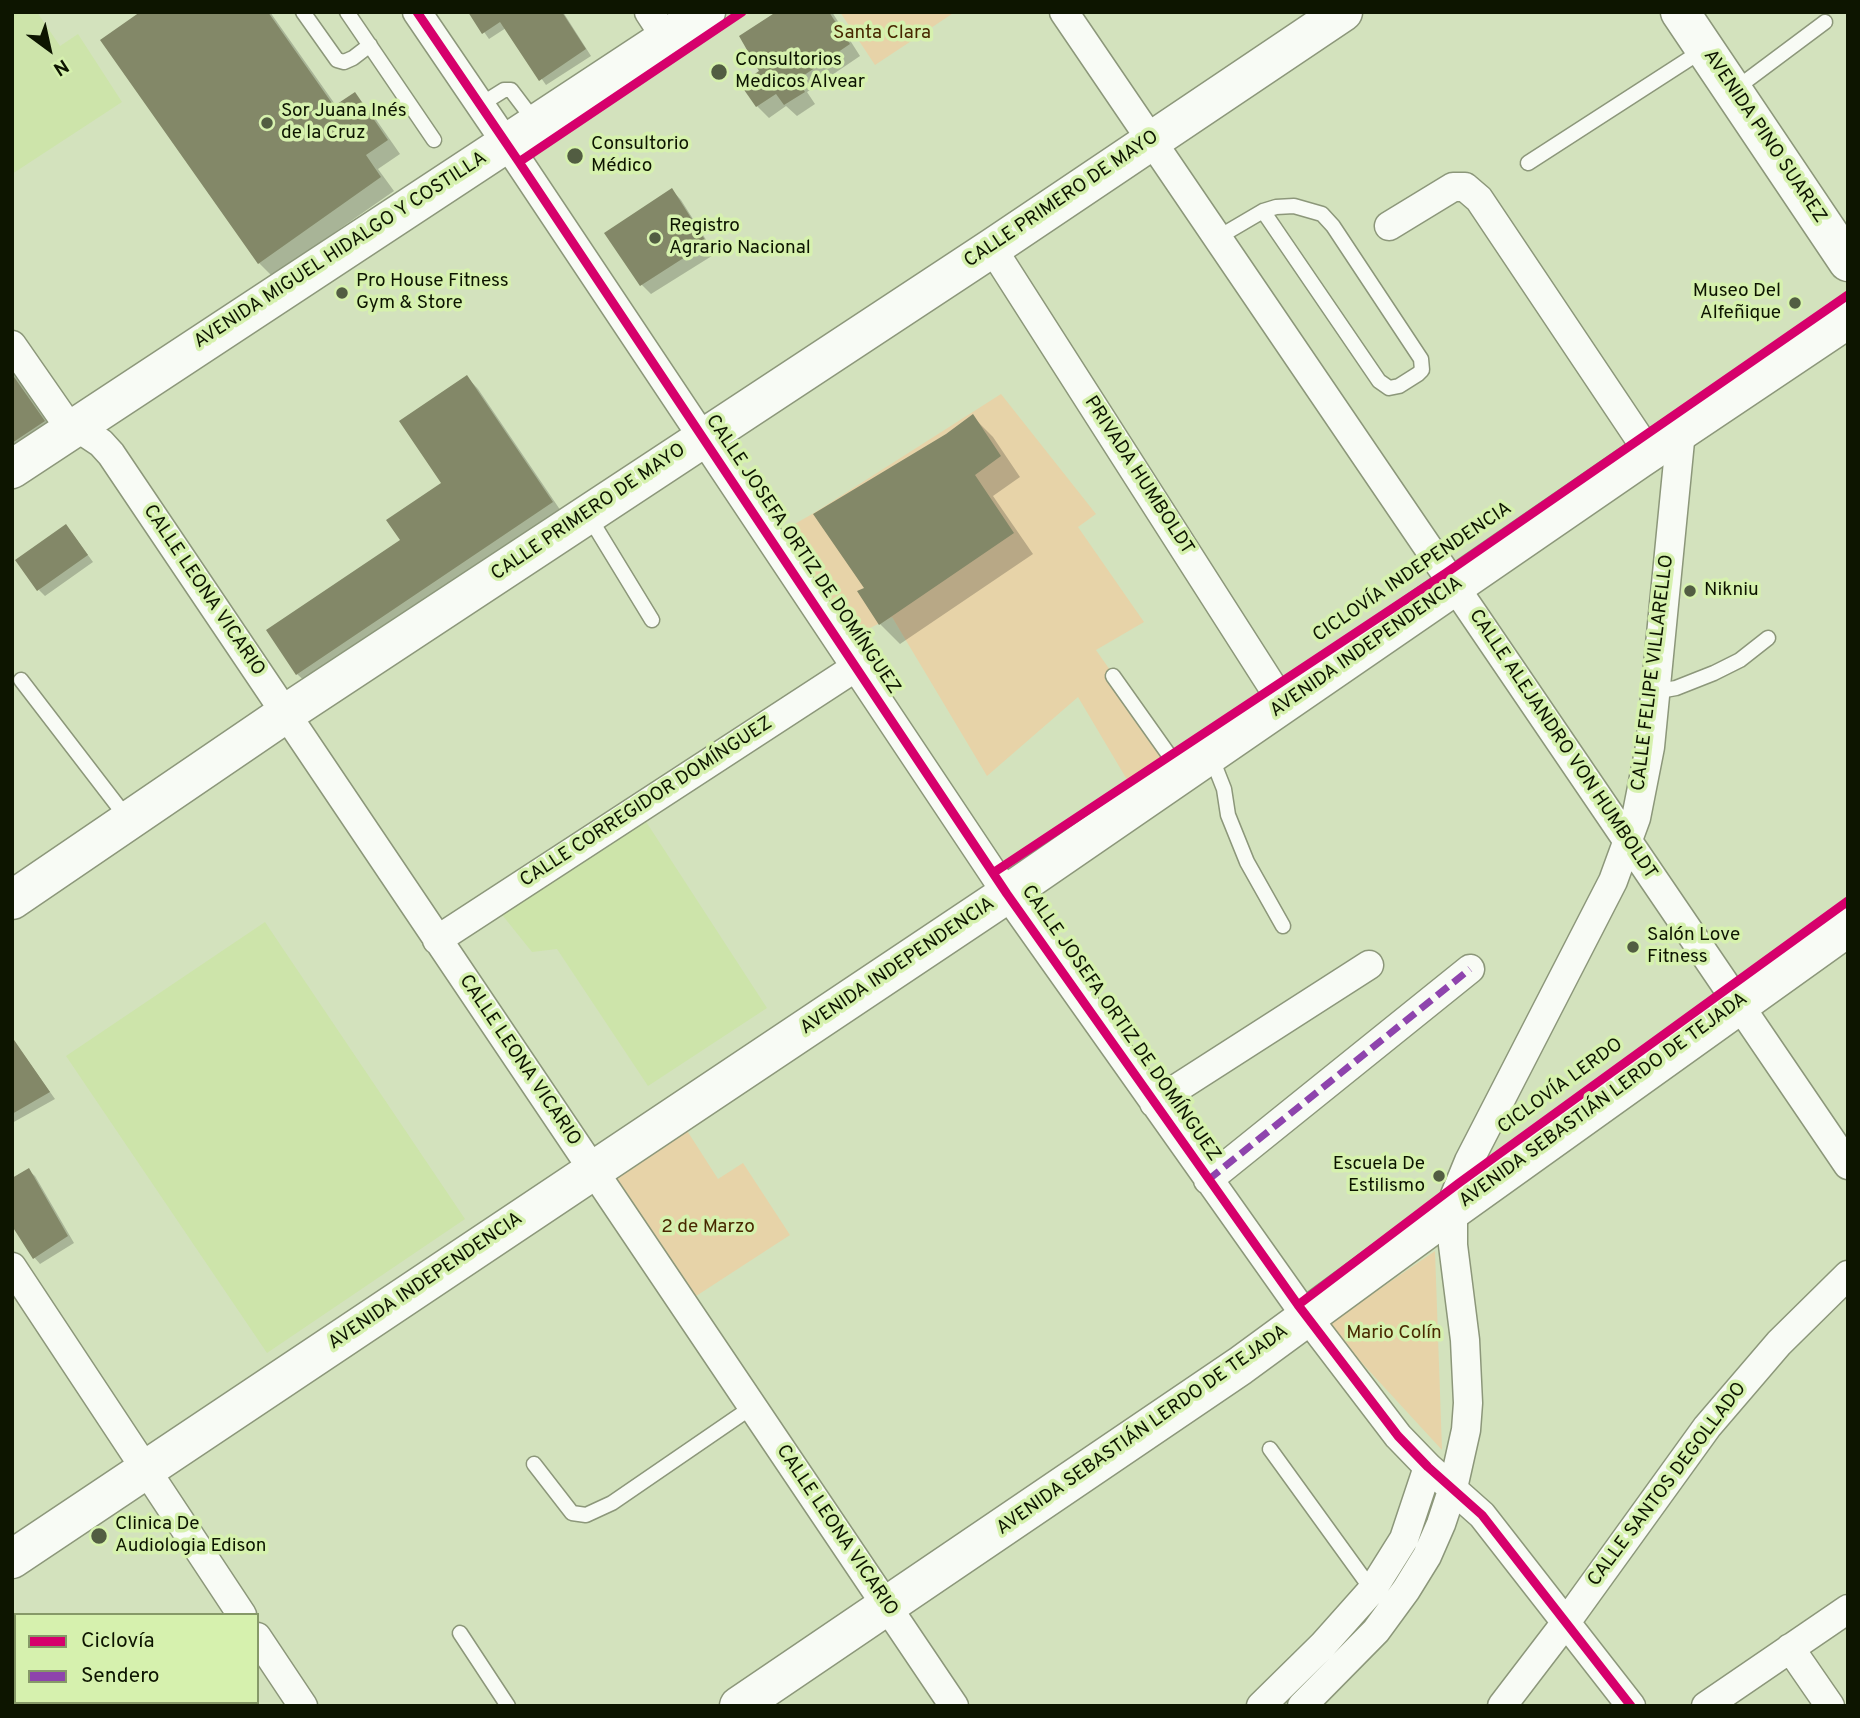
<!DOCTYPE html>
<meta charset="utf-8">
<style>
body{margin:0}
#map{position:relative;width:1860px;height:1718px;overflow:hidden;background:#d3e2bd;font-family:Overpass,sans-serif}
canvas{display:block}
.frame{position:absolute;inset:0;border:14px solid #0d1500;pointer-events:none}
.legend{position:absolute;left:14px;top:1613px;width:245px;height:91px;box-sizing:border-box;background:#d6f1ae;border:2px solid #869968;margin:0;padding:9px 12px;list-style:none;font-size:21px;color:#0d1500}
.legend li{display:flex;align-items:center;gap:14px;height:35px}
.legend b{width:35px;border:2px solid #869968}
.north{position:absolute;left:14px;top:14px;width:70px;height:70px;-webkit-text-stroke:5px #d6f1ae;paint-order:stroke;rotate:147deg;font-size:19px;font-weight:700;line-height:28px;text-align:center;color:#0d1500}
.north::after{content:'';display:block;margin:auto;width:24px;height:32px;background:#0d1500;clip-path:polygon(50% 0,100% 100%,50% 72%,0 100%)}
</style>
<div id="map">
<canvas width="1860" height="1718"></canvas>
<div class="frame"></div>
<ul class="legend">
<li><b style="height:9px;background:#d6006c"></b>Ciclovía</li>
<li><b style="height:9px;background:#8e44ad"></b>Sendero</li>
</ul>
<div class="north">N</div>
</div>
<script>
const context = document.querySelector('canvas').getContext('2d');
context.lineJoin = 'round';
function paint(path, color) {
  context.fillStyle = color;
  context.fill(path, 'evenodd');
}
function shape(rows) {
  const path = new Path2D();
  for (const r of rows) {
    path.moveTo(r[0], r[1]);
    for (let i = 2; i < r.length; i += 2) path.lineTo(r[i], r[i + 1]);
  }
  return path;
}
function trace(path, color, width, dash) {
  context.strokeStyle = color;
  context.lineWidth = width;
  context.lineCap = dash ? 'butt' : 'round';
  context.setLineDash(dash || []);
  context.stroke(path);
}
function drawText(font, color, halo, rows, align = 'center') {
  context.font = font + ' Overpass,sans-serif';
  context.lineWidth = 7;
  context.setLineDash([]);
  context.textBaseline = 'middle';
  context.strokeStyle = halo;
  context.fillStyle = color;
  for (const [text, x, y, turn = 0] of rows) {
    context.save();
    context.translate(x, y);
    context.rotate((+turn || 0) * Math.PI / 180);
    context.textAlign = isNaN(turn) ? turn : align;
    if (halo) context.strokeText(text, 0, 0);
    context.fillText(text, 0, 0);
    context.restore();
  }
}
paint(shape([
 [12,12,37,12,60,46,78,34,122,102,12,174],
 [643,817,767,1008,648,1086,557,949,532,952,499,911],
 [265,922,465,1219,267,1353,66,1056]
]), '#cde4aa');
paint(shape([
 [840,12,955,12,875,65],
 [1001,394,1096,514,1078,527,1144,622,1096,650,1170,756,1129,783,1078,697,987,776,892,617,840,643,770,538,814,513],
 [686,1129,718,1179,743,1163,790,1235,693,1298,614,1175],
 [1435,1251,1442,1450,1327,1325]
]), '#e7d3a8');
paint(shape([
 [143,12,270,12,337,107,354,95,368,108,400,154,378,169,394,191,272,276,259,263],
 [470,12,563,12,591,56,546,85,506,28,489,39],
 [780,12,832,12,860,56,807,92,815,104,797,116,786,106,769,118,757,106,743,84,762,72],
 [672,190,681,200,715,254,651,294,641,284],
 [12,372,55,433,12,461],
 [467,377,478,389,563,514,309,685,297,674,402,541,444,484],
 [973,417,993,437,1020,477,993,496,1033,554,900,644,880,624,866,589],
 [72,533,93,562,45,596,39,590],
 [19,1048,55,1099,12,1123,12,1053],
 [28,1170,35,1176,74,1243,40,1264,34,1257]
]), '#0003');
paint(shape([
 [140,12,268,12,334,106,355,92,388,140,366,155,381,177,258,264,100,40],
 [468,12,562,12,586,49,539,81,500,22,482,34],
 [776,12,829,12,850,44,797,80,805,92,784,105,776,94,756,107,740,84,759,71,739,36],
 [672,188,707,243,640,286,604,233],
 [12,374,45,421,12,443],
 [467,375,553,502,296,675,266,630,400,540,386,520,441,483,399,421],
 [973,414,1001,456,975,475,1014,533,879,625,857,591,864,588,813,514,946,434],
 [66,524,88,555,37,591,15,560],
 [12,1037,50,1092,12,1114],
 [29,1168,68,1236,33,1259,12,1226,12,1178]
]), '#838868');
const service = shape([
 [303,12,337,60,344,62,353,58,370,45],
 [347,12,434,140],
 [1734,90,1825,22],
 [480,105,504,90,511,90,536,123],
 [1528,163,1703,50],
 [1217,238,1263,211,1276,207,1294,206,1322,214,1333,226,1421,359,1422,370,1418,374,1399,386,1389,388,1379,381,1263,211],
 [588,515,652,620],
 [1113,676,1181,772],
 [21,680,127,818],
 [1654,692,1676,688,1714,673,1740,660,1768,638],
 [1211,756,1224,789,1228,815,1247,862,1283,926],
 [1270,1449,1372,1590],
 [534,1464,572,1513,586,1515,612,1503,752,1407],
 [460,1633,508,1706]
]);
const minor = shape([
 [417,12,519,162,1007,894,1298,1305,1398,1436,1428,1467,1482,1515,1631,1706],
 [649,12,666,38],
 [1064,12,1848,1165],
 [1389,226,1453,187,1465,187,1479,199,1649,453],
 [992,248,1284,705],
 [12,345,62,417,101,443,111,454,954,1706],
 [437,940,856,667],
 [1154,1103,1369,965],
 [1208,1180,1470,969],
 [12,1267,242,1615],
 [257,1637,303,1706],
 [1790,1648,1830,1706],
 [1261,1706,1323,1645,1372,1590,1404,1539,1428,1467],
 [1302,1706,1376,1631,1406,1590,1427,1556,1441,1524,1453,1488,1466,1430,1468,1403,1465,1340,1453,1245,1453,1210,1455,1195,1469,1161,1613,881,1636,818,1650,747,1681,431],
 [1502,1706,1567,1621,1707,1427,1779,1343,1848,1275],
 [1706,1706,1848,1609]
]);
const secondary = shape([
 [1680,12,1848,262],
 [12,469,706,12],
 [12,900,285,714,992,248,1343,12],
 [12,1559,1007,894,1639,459,1848,319],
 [739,1706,1240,1366,1453,1210,1848,927]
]);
trace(service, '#8c977a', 17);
trace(minor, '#8c977a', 31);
trace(secondary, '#8c977a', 41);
trace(service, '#f8fbf5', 14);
trace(minor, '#f8fbf5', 28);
trace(secondary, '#f8fbf5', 38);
trace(shape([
 [1208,1180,1470,969]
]), '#8e44ad', 7, [14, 7]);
trace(shape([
 [417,12,519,162,1007,894,1298,1305,1398,1436,1428,1467,1482,1515,1631,1706],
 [519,162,742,12],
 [993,873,1446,573,1848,295],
 [1298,1305,1459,1183,1848,901]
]), '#d6006c', 9);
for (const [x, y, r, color] of [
 [719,72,9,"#525d42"],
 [267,123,7,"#525d42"],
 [575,156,9,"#525d42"],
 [655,238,7,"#525d42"],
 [342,293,7,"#525d42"],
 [1795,303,7,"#525d42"],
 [1690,591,7,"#525d42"],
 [1633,947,7,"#525d42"],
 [1439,1176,7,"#525d42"],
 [99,1536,9,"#525d42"]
]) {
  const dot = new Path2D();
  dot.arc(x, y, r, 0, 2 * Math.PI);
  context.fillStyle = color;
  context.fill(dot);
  trace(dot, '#d6f1ae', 2.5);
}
drawText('19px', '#482800', '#d6f1ae', [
 ["Santa Clara",882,34],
 ["2 de Marzo",708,1228],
 ["Mario Colín",1394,1334]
]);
drawText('19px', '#0d1500', '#d6f1ae', [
 ["Consultorios",735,61],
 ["Medicos Alvear",735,83],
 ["Sor Juana Inés",281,112],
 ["de la Cruz",281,134],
 ["Consultorio",591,145],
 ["Médico",591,167],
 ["Registro",669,227],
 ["Agrario Nacional",669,249],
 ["Pro House Fitness",356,282],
 ["Gym & Store",356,304],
 ["Museo Del",1781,292,"right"],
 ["Alfeñique",1781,314,"right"],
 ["Nikniu",1704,591],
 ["Salón Love",1647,936],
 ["Fitness",1647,958],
 ["Escuela De",1425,1165,"right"],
 ["Estilismo",1425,1187,"right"],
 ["Clinica De",115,1525],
 ["Audiologia Edison",115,1547]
], 'left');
drawText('19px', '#0d1500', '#d6f1ae', [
 ["AVENIDA PINO SUAREZ",1764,137,56],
 ["CALLE PRIMERO DE MAYO",1062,200,-34],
 ["AVENIDA MIGUEL HIDALGO Y COSTILLA",341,251,-33],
 ["PRIVADA HUMBOLDT",1138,476,57],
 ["CALLE PRIMERO DE MAYO",589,513,-34],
 ["CALLE JOSEFA ORTIZ DE DOMÍNGUEZ",802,555,56],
 ["CICLOVÍA INDEPENDENCIA",1413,573,-34],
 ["CALLE LEONA VICARIO",203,591,56],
 ["AVENIDA INDEPENDENCIA",1367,648,-35],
 ["CALLE FELIPE VILLARELLO",1654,673,-83],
 ["CALLE ALEJANDRO VON HUMBOLDT",1562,745,56],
 ["CALLE CORREGIDOR DOMÍNGUEZ",647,803,-33],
 ["AVENIDA INDEPENDENCIA",898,967,-34],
 ["CALLE JOSEFA ORTIZ DE DOMÍNGUEZ",1120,1024,55],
 ["CALLE LEONA VICARIO",519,1061,56],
 ["CICLOVÍA LERDO",1561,1087,-36],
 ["AVENIDA SEBASTIÁN LERDO DE TEJADA",1604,1101,-36],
 ["AVENIDA INDEPENDENCIA",426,1282,-34],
 ["AVENIDA SEBASTIÁN LERDO DE TEJADA",1143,1431,-35],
 ["CALLE SANTOS DEGOLLADO",1668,1485,-53],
 ["CALLE LEONA VICARIO",836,1531,56]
]);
</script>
